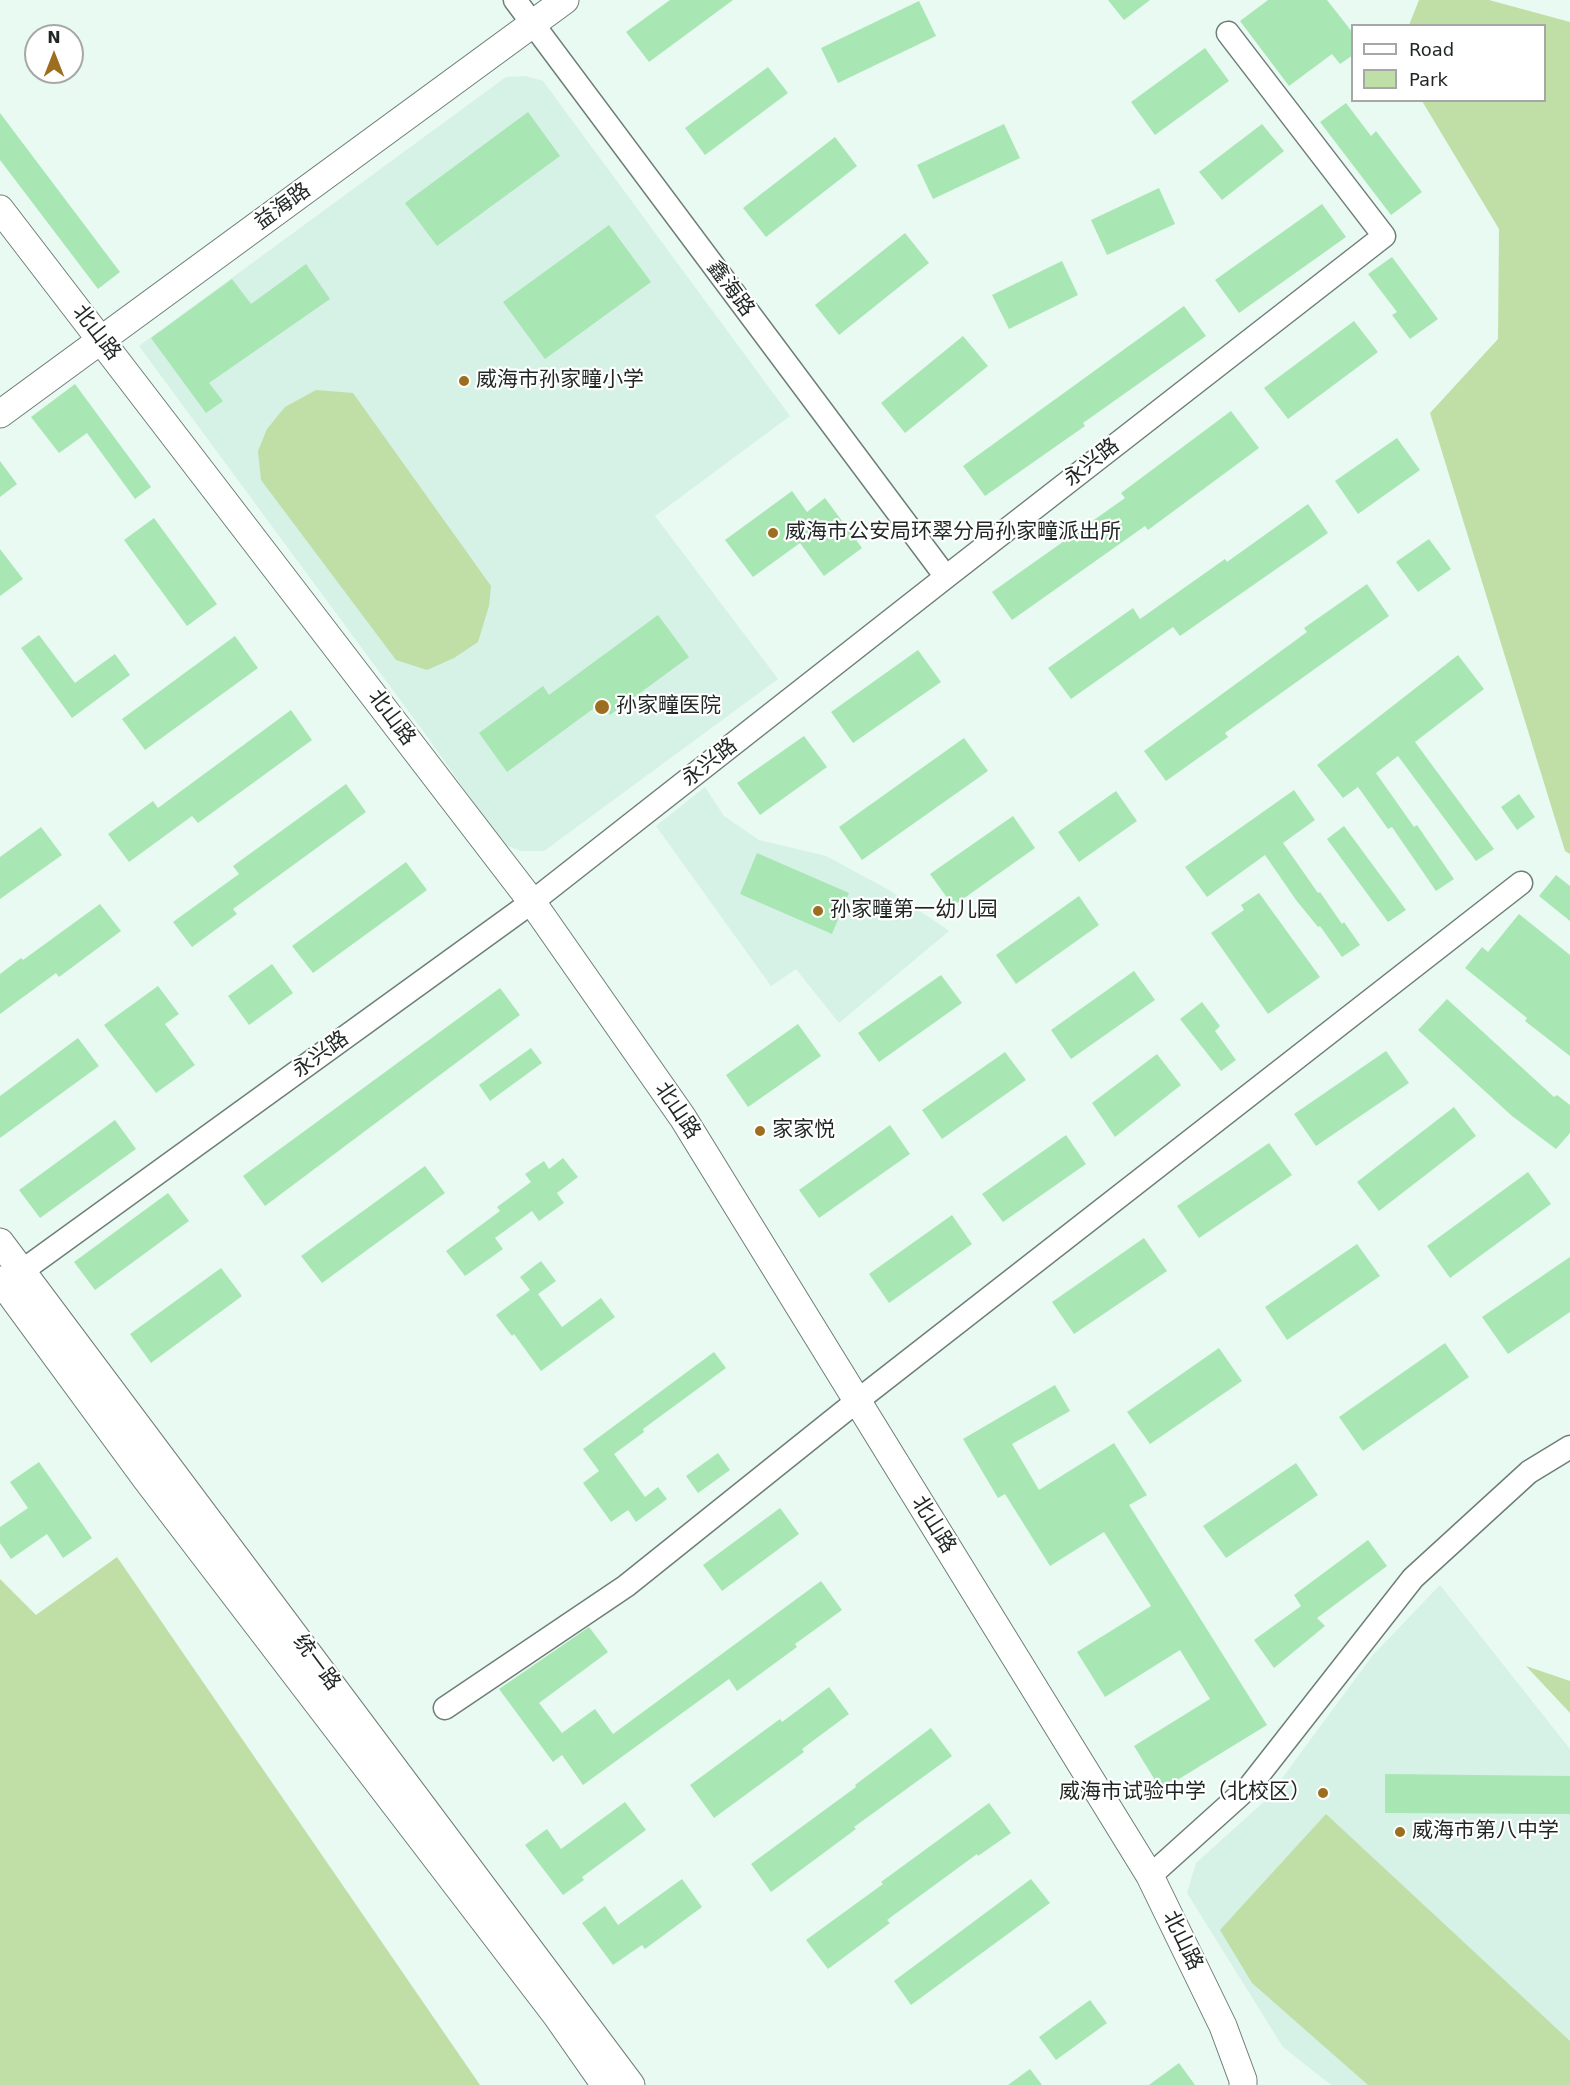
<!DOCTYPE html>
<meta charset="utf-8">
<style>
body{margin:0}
#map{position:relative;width:1570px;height:2085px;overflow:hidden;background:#e8faf2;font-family:"DejaVu Sans",sans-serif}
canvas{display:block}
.legend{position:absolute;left:1351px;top:24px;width:195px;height:78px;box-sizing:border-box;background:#fff;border:2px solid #a5a8a7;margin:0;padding:8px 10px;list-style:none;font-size:18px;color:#1f2623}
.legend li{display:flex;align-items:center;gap:12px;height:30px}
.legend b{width:30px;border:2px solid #a5a8a7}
.north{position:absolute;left:24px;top:24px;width:60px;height:60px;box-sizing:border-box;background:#fff;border:2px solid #a5a8a7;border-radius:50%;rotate:0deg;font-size:16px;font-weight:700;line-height:24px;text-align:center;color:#1f2623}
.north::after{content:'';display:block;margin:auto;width:21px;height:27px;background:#9c6e1f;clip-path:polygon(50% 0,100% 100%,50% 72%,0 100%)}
</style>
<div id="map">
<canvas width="1570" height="2085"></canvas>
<ul class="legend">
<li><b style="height:8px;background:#fff"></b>Road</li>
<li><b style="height:16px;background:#c0dfa7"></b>Park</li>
</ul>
<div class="north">N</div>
</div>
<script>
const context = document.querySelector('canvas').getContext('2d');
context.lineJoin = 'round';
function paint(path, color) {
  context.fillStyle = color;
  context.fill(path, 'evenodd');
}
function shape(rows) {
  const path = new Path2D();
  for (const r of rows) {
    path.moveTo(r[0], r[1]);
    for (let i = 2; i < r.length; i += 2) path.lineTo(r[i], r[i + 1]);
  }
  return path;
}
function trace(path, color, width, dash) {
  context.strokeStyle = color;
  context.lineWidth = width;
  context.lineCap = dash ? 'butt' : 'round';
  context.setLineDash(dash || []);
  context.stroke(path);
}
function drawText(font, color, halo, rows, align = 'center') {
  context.font = font + ' "DejaVu Sans","Noto Sans SC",sans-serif';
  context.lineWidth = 4.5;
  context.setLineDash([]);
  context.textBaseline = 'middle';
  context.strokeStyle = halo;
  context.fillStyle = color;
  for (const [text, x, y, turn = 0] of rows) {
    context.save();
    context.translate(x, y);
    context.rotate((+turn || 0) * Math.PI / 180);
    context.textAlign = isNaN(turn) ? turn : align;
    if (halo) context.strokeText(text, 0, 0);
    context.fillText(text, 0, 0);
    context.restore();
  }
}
paint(shape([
 [526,76,543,81,790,416,655,516,778,679,544,851,521,851,503,844,426,735,139,346,506,77],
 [705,787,724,816,759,840,826,856,889,890,949,931,839,1023,796,969,771,986,656,826],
 [1440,1585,1570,1749,1570,2085,1331,2085,1283,2047,1187,1893,1196,1863,1266,1800,1373,1655]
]), '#d6f1e6');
paint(shape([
 [1419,0,1489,0,1570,22,1570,854,1565,851,1430,413,1498,339,1499,229,1422,101,1544,100,1544,26,1409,25],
 [316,390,353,393,491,586,489,606,478,642,454,658,427,670,396,660,261,480,258,451,267,429,285,407],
 [117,1557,480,2085,0,2085,0,1579,36,1615],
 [1526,1666,1570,1681,1570,1713],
 [1326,1814,1570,2041,1570,2085,1368,2085,1252,1983,1220,1930]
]), '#c0dfa7');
paint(shape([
 [670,0,733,0,649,62,626,32],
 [1108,0,1150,0,1124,20],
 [1268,0,1327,0,1353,33,1353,55,1340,64,1332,54,1289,86,1240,21],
 [919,1,936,36,838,83,821,48],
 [1205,48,1229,81,1155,135,1131,102],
 [768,67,788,93,705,155,685,128],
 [1346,103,1371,136,1376,131,1422,192,1391,215,1320,122],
 [528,112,560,156,437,246,405,203],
 [0,113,120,272,98,289,0,160],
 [1004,124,1020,158,933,199,917,165],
 [1262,124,1284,151,1222,200,1199,172],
 [835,137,857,166,766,237,743,208],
 [1159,188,1175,224,1107,255,1091,220],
 [1322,204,1346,237,1239,313,1215,280],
 [609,225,651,282,545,359,503,302],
 [905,233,929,263,839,335,815,305],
 [1392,257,1438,319,1410,339,1392,315,1397,312,1368,274],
 [1062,261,1078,295,1009,329,992,295],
 [306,264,330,299,209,383,223,401,206,413,151,338,232,279,251,304],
 [1184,306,1206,336,1083,423,1085,426,985,496,963,466],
 [1354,321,1378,352,1288,419,1264,388],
 [963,336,988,366,905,433,881,403],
 [75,384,151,487,135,499,87,433,59,453,31,417],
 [1231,411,1259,448,1148,530,1145,526,1012,620,992,592,1125,498,1121,493],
 [1397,438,1420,470,1358,514,1335,481],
 [0,461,17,484,0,497],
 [792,491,807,512,825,498,862,548,824,576,800,543,753,577,725,540],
 [1308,504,1328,533,1180,636,1173,627,1071,699,1048,668,1133,608,1140,619,1225,559,1227,562],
 [154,518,217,604,187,626,124,540],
 [1429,539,1451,569,1418,592,1396,562],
 [0,549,23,579,0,596],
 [1367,584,1389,616,1225,733,1228,737,1166,781,1144,751,1307,632,1304,628],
 [658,615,689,657,610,715,601,703,507,772,479,733,543,686,549,695],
 [39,635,75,683,115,654,130,675,72,718,21,648],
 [235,636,258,668,145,750,122,719],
 [918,650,941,682,853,743,831,712],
 [1458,655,1484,689,1415,742,1494,849,1476,861,1398,756,1376,773,1414,827,1417,825,1454,879,1436,891,1392,827,1388,829,1358,787,1343,798,1317,765],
 [291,710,312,740,198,823,192,816,129,862,108,834,153,801,158,808],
 [804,736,827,767,760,815,737,783],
 [964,738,988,771,862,860,839,827],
 [346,784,366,812,233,909,237,914,192,947,173,922,239,874,233,866],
 [1294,790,1315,820,1283,843,1318,893,1320,892,1342,924,1344,922,1360,945,1342,957,1320,926,1318,927,1296,900,1265,855,1207,897,1185,867],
 [1116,791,1137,821,1079,862,1058,832],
 [1519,794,1535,817,1517,830,1501,807],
 [1013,816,1035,848,953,906,930,874],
 [1344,826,1406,910,1388,922,1327,839],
 [41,827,62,855,0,899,0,857],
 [757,853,849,893,832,934,740,894],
 [406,862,427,890,313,973,292,946],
 [1556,875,1570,886,1570,921,1539,896],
 [1259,893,1320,977,1268,1014,1211,933,1244,910,1241,905],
 [1079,896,1099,925,1016,984,996,955],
 [100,904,121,931,59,977,56,973,0,1014,0,974,21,958,23,960],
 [1519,914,1570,955,1570,1056,1525,1021,1527,1018,1465,968,1482,947,1488,952],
 [272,964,293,993,249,1025,228,996],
 [1134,971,1155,1000,1071,1059,1051,1030],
 [941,975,962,1003,879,1062,858,1033],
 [158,986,179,1014,165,1024,195,1065,156,1093,104,1025],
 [500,988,520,1015,265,1206,243,1176],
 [1447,999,1554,1097,1557,1095,1570,1105,1570,1133,1556,1149,1512,1116,1418,1030],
 [1202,1002,1220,1026,1215,1031,1236,1060,1221,1071,1180,1019],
 [798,1024,821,1056,748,1107,726,1075],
 [78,1038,99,1066,0,1138,0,1096],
 [531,1048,542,1063,490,1101,479,1085],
 [1386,1051,1409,1083,1316,1146,1294,1114],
 [1005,1052,1026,1080,942,1139,922,1110],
 [1157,1054,1181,1085,1115,1137,1092,1103],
 [1454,1107,1476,1136,1379,1211,1357,1182],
 [115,1120,136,1149,40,1218,19,1190],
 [890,1125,910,1154,819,1218,799,1190],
 [1066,1135,1086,1164,1003,1222,982,1194],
 [1269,1143,1292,1175,1199,1238,1177,1206],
 [563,1158,578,1177,557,1193,564,1203,539,1221,532,1211,495,1238,503,1249,465,1276,446,1251,500,1211,497,1207,531,1182,525,1174,544,1161,549,1169],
 [425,1166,445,1193,322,1283,301,1256],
 [1528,1172,1551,1204,1450,1278,1427,1246],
 [168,1193,189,1221,95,1290,74,1262],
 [952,1215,972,1244,889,1303,869,1274],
 [1144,1238,1167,1271,1074,1334,1052,1302],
 [1357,1244,1380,1276,1287,1340,1265,1307],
 [1570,1257,1570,1312,1508,1354,1482,1317],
 [541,1261,556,1281,538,1294,562,1327,601,1298,615,1317,541,1371,514,1334,512,1336,496,1315,530,1290,520,1277],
 [221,1268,242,1296,151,1363,130,1334],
 [1445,1343,1469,1377,1363,1451,1339,1417],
 [1219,1348,1242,1381,1150,1444,1127,1412],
 [714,1352,726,1368,643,1429,644,1432,614,1454,645,1497,658,1487,667,1499,636,1522,628,1510,611,1522,583,1483,599,1471,583,1449],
 [1055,1385,1070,1411,1012,1444,1039,1490,1114,1443,1147,1495,1129,1505,1267,1725,1161,1790,1134,1746,1210,1699,1180,1650,1105,1697,1077,1652,1151,1606,1104,1532,1050,1566,1005,1494,998,1498,963,1439],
 [718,1453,730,1470,698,1493,686,1476],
 [39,1462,92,1538,63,1558,47,1534,11,1559,0,1543,0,1527,28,1508,10,1482],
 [1296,1463,1318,1495,1226,1558,1203,1526],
 [780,1508,799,1534,722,1591,703,1565],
 [1368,1540,1387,1566,1317,1618,1325,1626,1274,1668,1254,1640,1301,1606,1294,1595],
 [821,1581,842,1610,795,1644,797,1647,737,1691,729,1679,583,1785,562,1755,553,1762,499,1689,589,1627,608,1652,539,1703,562,1733,595,1709,613,1734],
 [829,1687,849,1714,802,1749,804,1752,714,1818,690,1785,780,1719,782,1722],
 [931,1728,952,1756,854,1827,856,1829,771,1892,751,1864,856,1787,855,1785],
 [1385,1774,1570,1776,1570,1814,1385,1813],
 [625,1802,646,1830,582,1877,584,1880,563,1895,525,1845,547,1829,561,1849],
 [989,1803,1011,1833,978,1856,977,1854,887,1920,890,1923,828,1969,806,1940,883,1884,881,1882],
 [682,1879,702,1907,645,1949,642,1945,613,1965,582,1923,605,1906,618,1925],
 [1031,1879,1050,1903,911,2005,894,1981],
 [1090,2000,1107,2023,1056,2060,1039,2037],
 [1179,2063,1195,2085,1149,2085],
 [1030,2069,1042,2085,1008,2085]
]), '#a8e7b3');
const minor = shape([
 [515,0,946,577],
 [22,1271,532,902,946,577,1384,236,1228,33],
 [445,1708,626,1586,857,1401,1521,883],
 [1150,1876,1250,1786,1413,1578,1529,1472,1570,1447]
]);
const major = shape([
 [0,209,532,902,683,1118,1150,1876,1223,2026,1243,2080,1243,2085],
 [0,414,565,0],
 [0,1242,631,2085],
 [0,1280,146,1479,556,2015,605,2085]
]);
trace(minor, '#6e7f78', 25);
trace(major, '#6e7f78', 29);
trace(minor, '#fff', 22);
trace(major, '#fff', 27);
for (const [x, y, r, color] of [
 [464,381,6,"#9c6e1f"],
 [773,533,6,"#9c6e1f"],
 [602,707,8,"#9c6e1f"],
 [818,911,6,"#9c6e1f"],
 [760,1131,6,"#9c6e1f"],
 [1323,1793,6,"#9c6e1f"],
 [1400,1832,6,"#9c6e1f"]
]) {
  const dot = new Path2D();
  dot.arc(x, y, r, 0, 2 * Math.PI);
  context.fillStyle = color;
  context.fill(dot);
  trace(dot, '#fff', 2);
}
drawText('21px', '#1f2623', '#fff', [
 ["益海路",283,207,-36],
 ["鑫海路",730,289,53],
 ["北山路",96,333,52],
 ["永兴路",1092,463,-38],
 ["北山路",391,718,53],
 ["永兴路",710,763,-38],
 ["永兴路",321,1055,-36],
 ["北山路",677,1111,56],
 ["北山路",933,1525,58],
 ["统一路",316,1663,53],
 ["北山路",1182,1941,64]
]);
drawText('21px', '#1f2623', '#fff', [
 ["威海市孙家疃小学",476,381],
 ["威海市公安局环翠分局孙家疃派出所",785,533],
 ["孙家疃医院",616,707],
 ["孙家疃第一幼儿园",830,911],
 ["家家悦",772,1131],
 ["威海市试验中学（北校区）",1311,1793,"right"],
 ["威海市第八中学",1412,1832]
], 'left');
</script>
